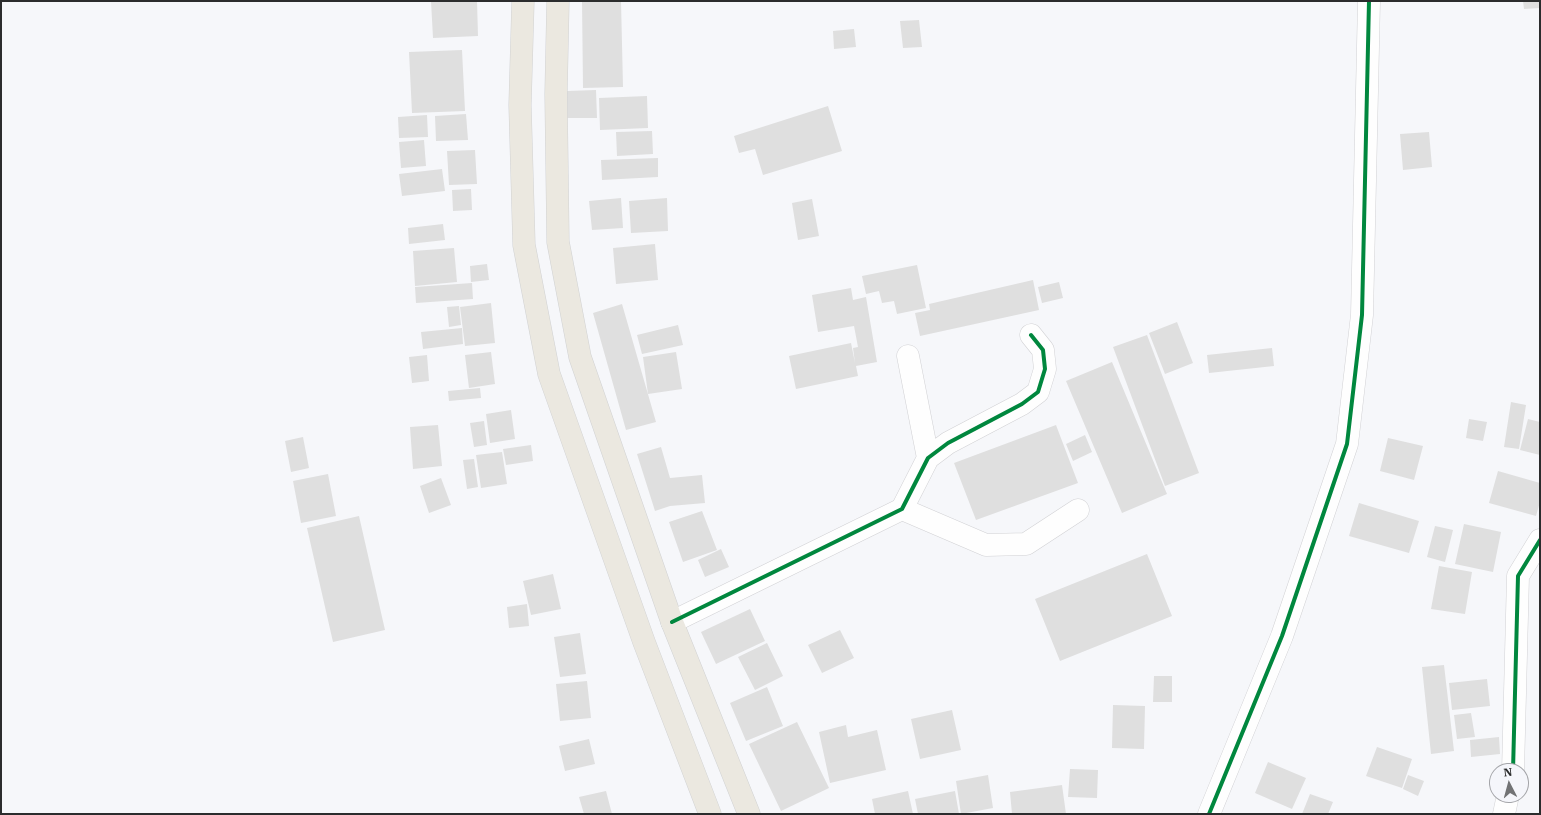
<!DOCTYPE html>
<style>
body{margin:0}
#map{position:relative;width:1541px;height:815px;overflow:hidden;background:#f6f7fa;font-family:"IBM Plex Serif",serif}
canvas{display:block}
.frame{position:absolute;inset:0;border:2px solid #2b2c2d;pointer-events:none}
.north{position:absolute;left:1489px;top:763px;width:40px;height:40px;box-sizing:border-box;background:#f5f6fb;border:1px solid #a4a5a9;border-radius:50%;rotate:354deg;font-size:11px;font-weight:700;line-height:16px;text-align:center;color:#2b2c2d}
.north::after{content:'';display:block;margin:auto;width:14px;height:18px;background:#727375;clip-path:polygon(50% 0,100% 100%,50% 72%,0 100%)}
</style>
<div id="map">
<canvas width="1541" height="815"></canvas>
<div class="frame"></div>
<div class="north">N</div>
</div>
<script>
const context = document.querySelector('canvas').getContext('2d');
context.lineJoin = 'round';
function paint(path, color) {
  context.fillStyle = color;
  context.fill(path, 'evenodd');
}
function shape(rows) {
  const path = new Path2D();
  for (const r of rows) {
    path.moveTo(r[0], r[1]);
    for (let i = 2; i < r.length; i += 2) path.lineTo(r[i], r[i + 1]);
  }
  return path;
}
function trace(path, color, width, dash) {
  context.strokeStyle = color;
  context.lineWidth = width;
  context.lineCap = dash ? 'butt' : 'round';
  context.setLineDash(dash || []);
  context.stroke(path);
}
paint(shape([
 [431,1,477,1,478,36,433,38],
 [582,1,621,1,623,87,583,88],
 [1523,1,1540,1,1540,8,1524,9],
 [919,20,922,47,903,48,900,21],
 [854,29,856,47,834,49,833,31],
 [462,50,465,111,412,113,409,52],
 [596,90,597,118,567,118,567,91],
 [647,96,648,128,600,130,599,98],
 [828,106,842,151,763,175,755,149,739,153,734,136],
 [466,114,468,140,436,141,435,116],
 [427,115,428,137,399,138,398,117],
 [652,131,653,154,617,156,616,132],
 [1429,132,1432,167,1403,170,1400,134],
 [424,140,426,166,401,168,399,142],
 [475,150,477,184,449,185,447,151],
 [658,158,658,177,602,180,601,160],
 [442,169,445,191,402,196,399,174],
 [471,189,472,210,453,211,452,190],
 [621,198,623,228,592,230,589,201],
 [667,198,668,231,631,233,629,201],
 [812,199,819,236,798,240,792,203],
 [443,224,445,240,409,244,408,228],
 [655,244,658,280,616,284,613,248],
 [454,248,457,282,415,286,413,251],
 [487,264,489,280,471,282,470,266],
 [917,265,926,308,897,314,894,301,882,303,879,291,866,294,862,276],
 [1033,280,1039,310,920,336,915,313,930,310,929,304],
 [1059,282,1063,298,1042,303,1038,287],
 [472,283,473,299,416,303,415,287],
 [851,288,853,300,866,297,877,362,856,366,858,376,796,389,789,356,851,343,855,363,853,348,858,347,854,326,818,332,812,295],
 [491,303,495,343,465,346,460,307],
 [622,304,656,422,626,430,593,313],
 [459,306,461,325,449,327,447,307],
 [1177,322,1193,363,1165,374,1149,333],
 [678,325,683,345,642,354,637,335],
 [462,328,463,344,423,349,421,332],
 [1147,335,1199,473,1165,486,1113,347],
 [1272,348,1274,366,1209,373,1207,355],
 [491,352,495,384,469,388,465,355],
 [676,352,682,389,648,394,643,357],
 [427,355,429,381,412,383,409,357],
 [1112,362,1167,494,1122,513,1066,381],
 [480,388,481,398,449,401,448,391],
 [1511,402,1526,405,1519,449,1504,447],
 [511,410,515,439,490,443,486,414],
 [1469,419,1487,422,1483,441,1466,438],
 [1528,419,1540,422,1540,455,1520,450],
 [484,421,487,445,474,447,470,423],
 [438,425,442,466,413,469,410,427],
 [1056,425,1078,483,976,520,954,463],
 [1085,435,1092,452,1073,461,1066,444],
 [303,437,309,468,291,472,285,441],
 [1388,438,1423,446,1414,480,1380,471],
 [531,445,533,461,506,465,503,449],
 [661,447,670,478,702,475,705,503,670,506,655,511,637,454],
 [502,452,507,484,481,488,476,455],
 [474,459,478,487,467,489,463,460],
 [1498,471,1540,483,1540,502,1536,516,1489,503],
 [328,474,336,516,301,523,293,481],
 [441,478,451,505,429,513,420,486],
 [1359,503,1419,521,1409,553,1349,536],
 [702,511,717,550,683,562,669,522],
 [359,516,385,630,333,642,307,528],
 [1464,524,1501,532,1493,572,1455,564],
 [1435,526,1453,530,1445,562,1427,557],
 [721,549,729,567,705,577,698,560],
 [1147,554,1172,616,1060,661,1035,599],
 [1439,566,1472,572,1465,614,1431,609],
 [553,574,561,609,531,615,523,581],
 [527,604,529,626,509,628,507,607],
 [750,609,765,641,716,664,701,632],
 [840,630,854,658,822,673,808,645],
 [580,633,586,674,560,677,554,637],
 [767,643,783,676,755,690,738,657],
 [1444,665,1454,751,1431,754,1422,667],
 [1154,676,1172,676,1172,702,1153,702],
 [1487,679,1490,706,1452,710,1449,683],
 [587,681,591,718,560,721,556,684],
 [767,687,783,726,746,741,730,703],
 [1113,705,1145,706,1144,749,1112,748],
 [952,710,961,750,920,759,911,719],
 [1471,713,1475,737,1457,739,1454,715],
 [797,722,829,788,781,811,749,744],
 [846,725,848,737,877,730,886,770,830,783,819,732],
 [1499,737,1500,754,1471,757,1470,740],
 [589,739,595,764,565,771,559,746],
 [1377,747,1412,759,1402,788,1366,776],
 [1268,762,1306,778,1292,809,1255,793],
 [1070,769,1098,770,1097,798,1068,797],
 [988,775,993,808,961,814,956,781],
 [1408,775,1424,781,1418,796,1403,789],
 [1062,785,1066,814,1012,814,1010,792],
 [606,791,612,814,584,814,579,797],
 [908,791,913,814,875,814,872,799],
 [955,791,959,814,918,814,915,799],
 [1310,794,1333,802,1328,814,1302,814]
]), '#dfdfdf');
const minor = shape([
 [908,356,928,458],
 [902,509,986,545,1026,544,1078,510],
 [672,622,902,509,928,458,948,443,1022,404,1038,392,1045,369,1043,350,1031,335],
 [1513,771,1518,576,1540,540],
 [1209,814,1282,636,1347,444,1362,315,1369,1],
 [1504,814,1508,795]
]);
const primary = shape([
 [523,1,520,105,524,245,549,374,644,642,710,814],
 [558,1,556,94,558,242,580,357,672,622,749,814]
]);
trace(minor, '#d1d1d4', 23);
trace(primary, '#d1d2d3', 23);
trace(minor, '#fefefe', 22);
trace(primary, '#ebe8e0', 22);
trace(shape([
 [672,622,902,509,928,458,948,443,1022,404,1038,392,1045,369,1043,350,1031,335],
 [1513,771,1518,576,1540,540],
 [1209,814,1282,636,1347,444,1362,315,1369,1]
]), '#00873e', 4);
</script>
